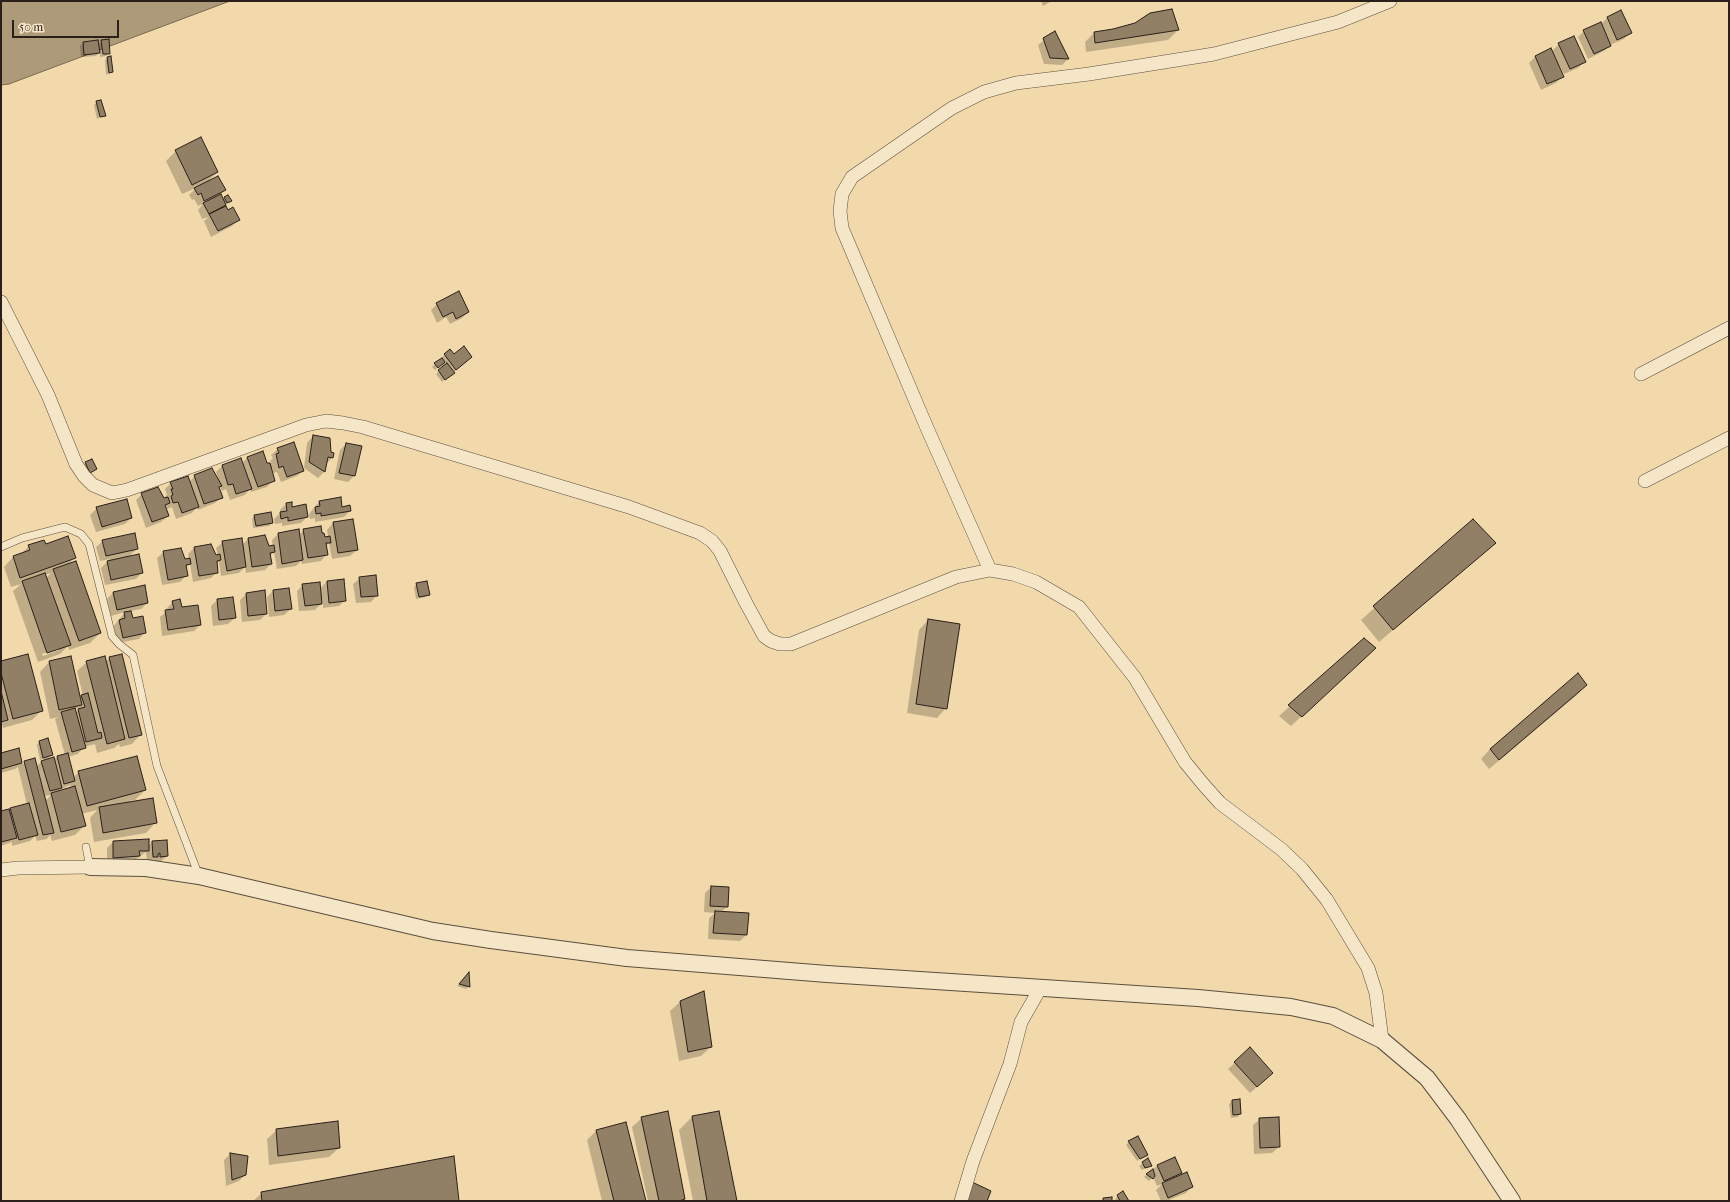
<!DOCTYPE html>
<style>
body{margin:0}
#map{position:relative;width:1730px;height:1202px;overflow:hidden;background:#f1d9ab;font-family:"IM FELL French Canon",serif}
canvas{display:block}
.frame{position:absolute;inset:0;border:2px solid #2a1f19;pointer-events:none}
.scale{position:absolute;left:12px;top:20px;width:107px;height:18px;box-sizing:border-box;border:2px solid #2a1f19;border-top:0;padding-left:5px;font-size:12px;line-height:14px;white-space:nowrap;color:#2a1f19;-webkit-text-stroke:3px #f6e6c8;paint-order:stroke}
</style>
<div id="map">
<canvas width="1730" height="1202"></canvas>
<div class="frame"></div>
<div class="scale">50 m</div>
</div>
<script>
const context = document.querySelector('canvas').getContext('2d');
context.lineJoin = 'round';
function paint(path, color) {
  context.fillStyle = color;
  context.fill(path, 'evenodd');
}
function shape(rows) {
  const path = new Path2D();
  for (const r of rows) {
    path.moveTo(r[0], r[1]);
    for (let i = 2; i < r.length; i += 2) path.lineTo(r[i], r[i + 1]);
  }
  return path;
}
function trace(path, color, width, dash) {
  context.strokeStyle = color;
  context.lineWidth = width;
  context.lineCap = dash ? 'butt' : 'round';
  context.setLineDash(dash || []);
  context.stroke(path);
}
const water = shape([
 [1,1,230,1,9,84,1,85,1,1]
]);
paint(water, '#ad9a79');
trace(water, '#796953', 1);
paint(shape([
 [1041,1,1052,1,1043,6],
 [1171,10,1178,30,1168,40,1086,52,1085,42,1094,33,1113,30,1135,24],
 [1607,18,1630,33,1624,39,1610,45,1604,51,1588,59,1578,37,1584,31,1601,24],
 [1054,32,1068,59,1062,65,1044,64,1038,45],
 [98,41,98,45,102,41,109,53,106,56,100,57,100,52,96,56,81,57,80,46,83,43],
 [1559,44,1585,61,1578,68,1564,74,1558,63,1557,64,1562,77,1556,83,1541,90,1529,63,1535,57,1550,50,1551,52],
 [108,58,112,72,106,75,105,60],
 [97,102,104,115,97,119,94,105],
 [176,151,217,172,207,182,224,190,220,195,222,200,225,197,230,201,225,205,228,211,238,220,232,226,211,237,204,221,209,217,202,219,198,210,203,204,198,206,194,199,192,200,189,195,196,188,182,194,166,161],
 [437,304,468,312,462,318,450,324,446,317,437,323,431,310],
 [450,350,465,363,442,382,436,374,443,367,441,365,435,370,432,367],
 [313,436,332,458,326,464,324,472,318,478,304,468,307,443],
 [346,444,355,475,348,482,334,479,340,450],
 [278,449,303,470,297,476,281,482,277,472,273,473,272,468,270,470,273,480,267,487,251,492,250,489,245,495,230,500,226,489,222,491,220,486,218,488,222,497,215,503,198,510,197,507,192,513,176,519,172,507,167,509,166,505,164,507,168,516,161,522,146,528,136,500,142,494,166,501,165,497,167,495,165,489,171,483,189,482,195,476,219,481,216,472,223,465,242,463,248,457,266,465,271,463,270,461,273,458,271,455],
 [86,463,96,469,87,475,83,466],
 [319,502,341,508,350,511,344,517,315,522,315,518,310,519,309,514],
 [291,503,291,508,307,517,301,523,282,526,282,523,275,524,274,519,280,513,280,510,286,504],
 [97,508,131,518,125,524,96,532,90,515],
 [254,516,272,523,269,526,253,528,252,519],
 [1473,520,1495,543,1379,642,1361,620],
 [333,523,357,550,350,556,332,559,329,543,325,547,327,554,321,561,302,564,301,561,296,566,277,569,274,552,270,556,271,564,265,570,246,573,245,567,239,573,221,576,219,562,216,564,217,572,211,578,193,582,190,564,185,568,186,576,180,582,162,585,157,558,164,552,184,560,189,559,188,554,194,548,218,556,216,548,223,542,242,545,248,539,265,536,269,547,273,547,272,540,278,534,299,535,304,530,321,534,324,538,328,537,327,530],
 [103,541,137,549,128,557,142,572,136,579,105,585,101,568,110,559,100,561,96,547],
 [29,546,45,546,74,558,68,565,100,633,90,643,69,650,68,646,60,654,38,662,13,591,21,584,11,587,4,567,13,557,21,554],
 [51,573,46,578,45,575],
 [59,648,59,650,43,656,42,654],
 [360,578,377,595,371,602,356,603,353,584],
 [327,581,345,600,339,606,323,608,323,602,315,610,299,611,297,591,303,585,320,589],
 [417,584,429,594,426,597,416,599,414,587],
 [289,589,291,609,284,615,269,617,267,597,273,591],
 [113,593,147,603,141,609,130,611,132,619,145,632,139,639,117,643,113,627,125,612,111,616,107,599],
 [246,594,266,614,260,620,242,622,240,600],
 [217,600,235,618,228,624,213,626,211,606],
 [173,602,200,625,194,631,162,636,160,617,167,611,167,608],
 [928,620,946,708,937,718,907,713,919,630],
 [1364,639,1366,657,1291,726,1279,716],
 [110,658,141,734,132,744,120,747,119,744,114,748,97,753,95,744,84,747,78,754,68,757,73,778,79,772,145,790,135,800,129,801,129,803,155,823,146,833,94,842,90,818,97,810,81,814,84,826,75,835,52,841,50,835,47,839,37,841,35,836,30,841,12,846,12,842,1,846,1,812,9,811,27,805,18,767,15,769,1,773,1,754,18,749,22,764,34,759,36,767,44,759,40,760,37,745,39,742,52,755,46,760,54,760,57,757,65,755,55,719,58,717,50,719,40,672,49,662,79,699,83,696,77,671,87,662,105,662],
 [77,708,78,710,75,713,74,711],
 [70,785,71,789,56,793,59,790],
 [51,795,45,801,44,796],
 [1,662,42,710,32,720,3,728,2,724,1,726],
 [1586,685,1577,695,1489,769,1481,759,1490,749],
 [113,842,148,846,152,842,167,856,160,862,155,862,154,859,151,863,147,863,146,852,132,862,107,863,107,848],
 [711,887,727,907,721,912,746,935,740,941,708,939,709,918,715,913,704,912,705,893],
 [468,975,469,986,466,989,457,986],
 [703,992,711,1047,701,1056,679,1061,670,1011,680,1002],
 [1250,1049,1266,1079,1250,1093,1228,1069],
 [1239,1100,1240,1114,1238,1117,1231,1118,1229,1104,1232,1101],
 [718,1112,736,1201,693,1201,679,1130,692,1117],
 [642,1118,684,1199,682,1201,648,1201,632,1127],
 [1260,1119,1279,1147,1272,1153,1254,1154,1253,1125],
 [277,1130,339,1148,329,1157,269,1165,267,1139],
 [597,1130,645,1201,602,1201,587,1140],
 [1129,1142,1146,1155,1137,1161,1126,1145],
 [230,1154,247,1156,245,1175,239,1181,226,1186,224,1160],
 [1148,1160,1151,1166,1142,1170,1139,1166],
 [1157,1166,1181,1172,1175,1178,1192,1186,1186,1193,1167,1201,1161,1201,1156,1190,1162,1184,1157,1186,1153,1177,1149,1181,1144,1177],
 [262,1193,458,1201,253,1201],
 [1118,1196,1128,1201,1116,1201,1115,1199]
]), '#0003');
const building = shape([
 [1172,9,1179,30,1095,43,1094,32,1113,29,1135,23,1150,13,1172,9],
 [1621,10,1632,33,1617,40,1607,17,1621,10],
 [1601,22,1611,46,1594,54,1583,30,1601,22],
 [1055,31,1069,59,1050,58,1043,38,1055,31],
 [1574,36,1586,62,1570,69,1558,43,1574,36],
 [109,39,110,54,103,54,101,40,109,39],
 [98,40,100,53,84,55,83,42,98,40],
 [1551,48,1564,77,1547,84,1535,56,1551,48],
 [111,56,113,72,109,73,107,57,111,56],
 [101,100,106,116,100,117,96,101,101,100],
 [201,137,218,172,192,185,175,150,201,137],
 [218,176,226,190,204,201,201,193,198,195,194,188,218,176],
 [221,194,226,205,209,214,203,203,221,194],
 [228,195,232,201,227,203,224,197,228,195],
 [226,206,228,210,233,207,240,220,218,231,209,214,226,206],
 [459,291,469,312,456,319,453,312,443,317,436,303,459,291],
 [464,346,472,357,456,370,444,354,450,349,454,354,464,346],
 [442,358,445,362,438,368,434,363,442,358],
 [447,363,455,373,445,380,438,370,447,363],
 [313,435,330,438,331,452,334,453,333,458,328,457,325,472,309,462,313,435],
 [294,442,304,471,287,477,283,466,279,468,276,454,279,453,277,448,294,442],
 [346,443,362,446,355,476,339,473,346,443],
 [263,451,267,463,270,463,275,481,258,487,247,457,263,451],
 [241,458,252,489,236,494,233,484,228,485,222,465,241,458],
 [92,459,97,469,90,473,85,462,92,459],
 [212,468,222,486,219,487,223,498,204,504,194,475,212,468],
 [188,476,199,507,182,513,178,502,173,503,171,496,173,495,171,489,173,489,170,482,188,476],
 [158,487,164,498,168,497,170,503,165,505,169,516,152,522,141,493,158,487],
 [341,497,342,507,350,505,351,511,321,516,321,513,316,514,315,507,320,506,319,501,341,497],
 [127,499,132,518,102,527,96,507,127,499],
 [292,502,292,507,306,504,308,517,288,521,288,517,281,519,280,512,287,511,286,503,292,502],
 [271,512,273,523,256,526,254,515,271,512],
 [353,519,358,550,338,553,333,522,353,519],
 [1473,519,1496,543,1393,630,1373,606,1473,519],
 [321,526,322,533,324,533,325,537,330,536,331,543,326,543,328,555,308,558,303,529,321,526],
 [299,529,303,560,282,564,278,533,299,529],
 [135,533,138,549,106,556,102,540,135,533],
 [265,535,269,546,274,545,275,552,270,553,272,564,252,567,248,538,265,535],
 [68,536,76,558,20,578,13,556,30,550,28,545,44,540,46,544,68,536],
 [242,538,246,567,227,571,222,541,242,538],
 [211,544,216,555,220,554,221,560,217,561,218,573,199,576,194,547,211,544],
 [181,548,185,559,190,558,191,564,186,565,188,576,168,580,163,551,181,548],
 [139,554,143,573,111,580,107,561,139,554],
 [76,561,101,633,79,641,53,569,76,561],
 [45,573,71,645,47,653,22,581,45,573],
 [376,575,378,596,361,597,359,577,376,575],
 [344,579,346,601,329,603,327,581,344,579],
 [427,581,430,595,419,597,416,583,427,581],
 [320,582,322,604,305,606,302,584,320,582],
 [145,585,148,603,117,610,113,592,145,585],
 [289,588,292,609,275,611,273,590,289,588],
 [265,590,267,614,248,616,246,593,265,590],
 [233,597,236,618,219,620,217,599,233,597],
 [180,599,182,607,198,605,201,625,168,630,165,610,174,609,172,601,180,599],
 [131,611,133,618,143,616,146,633,123,638,119,620,125,618,124,612,131,611],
 [928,619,960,624,947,709,916,704,928,619],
 [1364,638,1376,648,1302,717,1288,705,1364,638],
 [28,654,43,711,13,719,1,673,1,661,28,654],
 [122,654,142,735,129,738,109,657,122,654],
 [71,656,82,705,59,710,49,661,71,656],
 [105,656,125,739,107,744,86,661,105,656],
 [1578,673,1587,685,1499,760,1490,749,1578,673],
 [1,691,8,720,1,722,1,691],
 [88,693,98,733,101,732,102,738,86,742,78,709,85,707,81,695,88,693],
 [75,708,86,748,72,752,61,712,75,708],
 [48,738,53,755,43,758,39,741,48,738],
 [19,748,22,763,1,769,1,753,19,748],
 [68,753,75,781,64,784,57,756,68,753],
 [137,756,146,790,87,806,78,771,137,756],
 [54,757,62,788,50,791,41,761,54,757],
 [35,758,54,833,43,835,24,761,35,758],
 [75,786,86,826,61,832,51,793,75,786],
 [153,798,157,823,103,833,99,807,153,798],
 [29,803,38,835,19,840,10,808,29,803],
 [9,809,17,838,1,842,1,811,9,809],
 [149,839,149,851,139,851,140,856,113,858,113,841,149,839],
 [167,840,168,856,160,857,160,853,158,854,158,857,153,857,152,841,167,840],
 [711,886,729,887,728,907,710,906,711,886],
 [715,911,749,913,747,935,713,933,715,911],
 [469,972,470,987,459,984,469,972],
 [704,991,712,1047,688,1052,680,1001,704,991],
 [1250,1047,1273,1073,1257,1087,1234,1062,1250,1047],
 [1240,1099,1241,1114,1233,1115,1232,1100,1240,1099],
 [668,1111,685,1199,679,1201,659,1201,641,1117,668,1111],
 [719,1111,737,1201,707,1201,692,1116,719,1111],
 [1279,1117,1280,1147,1260,1148,1259,1118,1279,1117],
 [338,1121,340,1148,278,1156,276,1129,338,1121],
 [626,1122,646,1201,614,1201,596,1130,626,1122],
 [1138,1136,1148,1155,1140,1159,1128,1141,1138,1136],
 [230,1153,248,1156,246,1175,232,1180,230,1153],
 [454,1156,459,1201,262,1201,261,1192,454,1156],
 [1175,1157,1182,1173,1164,1181,1157,1165,1175,1157],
 [1148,1158,1152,1166,1145,1168,1142,1162,1148,1158],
 [1153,1169,1155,1176,1153,1179,1146,1174,1153,1169],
 [1187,1172,1193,1187,1168,1198,1162,1183,1187,1172],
 [972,1182,991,1191,987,1201,966,1201,972,1182],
 [1123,1191,1129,1201,1120,1201,1117,1195,1123,1191],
 [1112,1197,1112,1201,1103,1201,1103,1198,1112,1197]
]);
paint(building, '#918065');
trace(building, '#2a1f19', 1);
const service = shape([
 [1,547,22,538,65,527,81,534,89,544,112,636,119,644,133,655,157,766,199,876],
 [86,847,90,867]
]);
const minor = shape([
 [1,302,48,395,76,464,84,476,93,485,112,493,127,490,306,425,326,421,343,423,363,427,629,507,700,533,712,541,720,551,746,603,764,636,771,641,780,644,791,644,956,577,990,570,1013,574,1036,582,1079,607,1135,678,1185,762,1203,784,1220,803,1281,849,1302,869,1327,900,1368,968,1376,993,1382,1040],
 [1641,374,1729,328],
 [1645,481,1729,438],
 [990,570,927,428,842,228,840,211,842,194,852,177,952,108,984,92,1016,83,1089,74,1214,54,1338,22,1390,1],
 [1,870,18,868,90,867],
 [961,1201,973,1161,1010,1064,1021,1022,1041,987]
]);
const tertiary = shape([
 [90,867,146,868,199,876,433,931,491,940,627,958,827,974,1198,998,1291,1007,1333,1016,1382,1040,1427,1078,1458,1119,1512,1201]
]);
trace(service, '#5c4e3e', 8);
trace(minor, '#5c4e3e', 14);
trace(tertiary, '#5c4e3e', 18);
trace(service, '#f6e6c8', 7);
trace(minor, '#f6e6c8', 13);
trace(tertiary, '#f6e6c8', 16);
</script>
